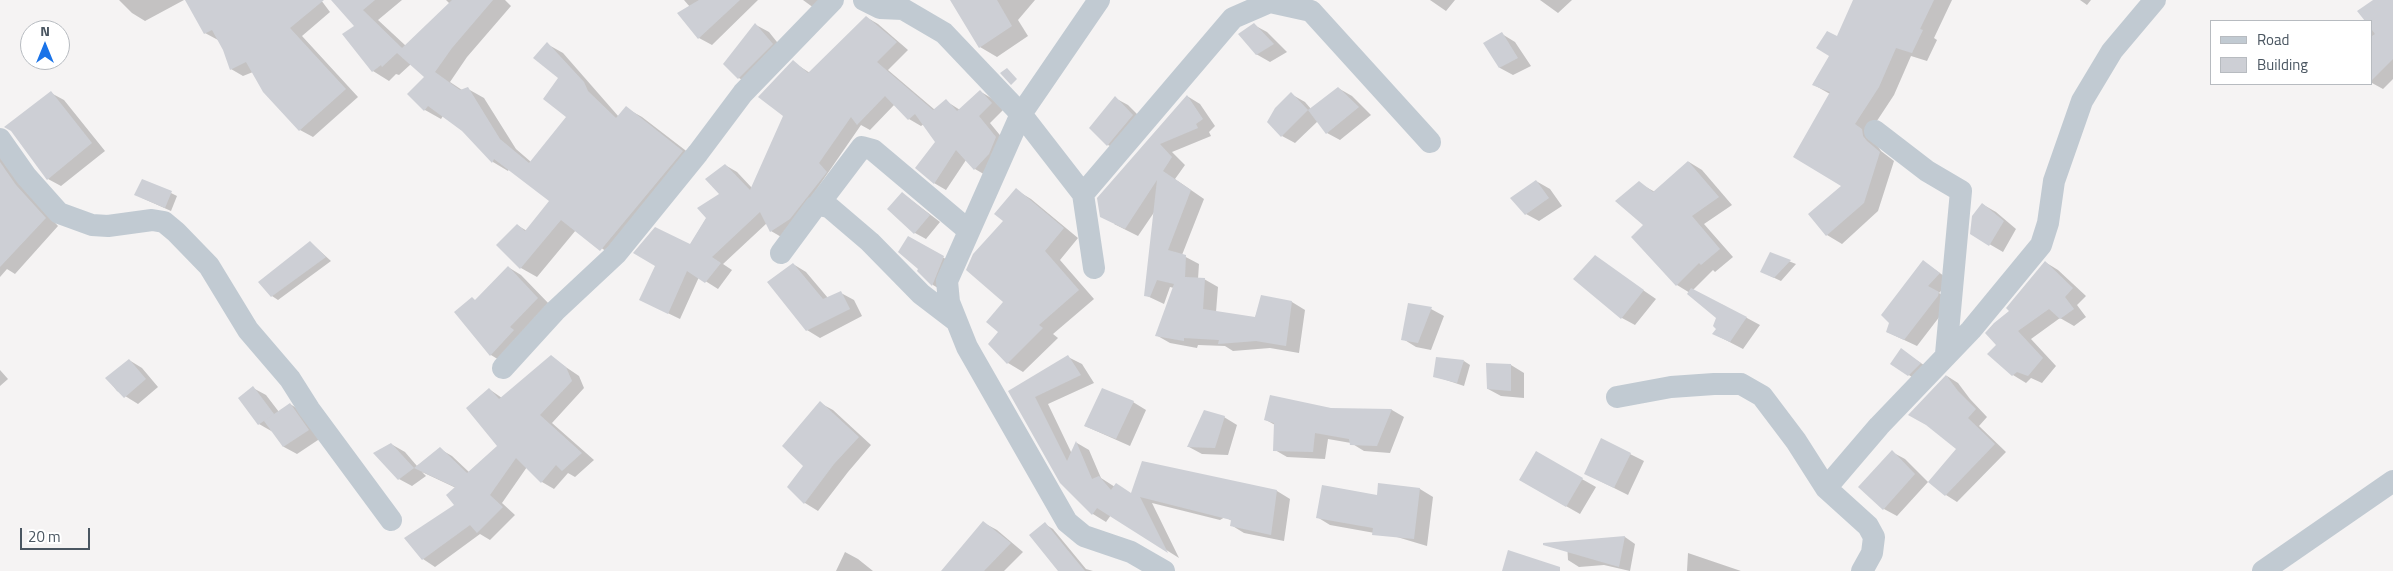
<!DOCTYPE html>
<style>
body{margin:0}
#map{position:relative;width:2393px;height:571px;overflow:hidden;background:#f5f3f3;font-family:"Titillium Web",sans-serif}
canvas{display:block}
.legend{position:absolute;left:2210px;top:20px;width:162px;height:65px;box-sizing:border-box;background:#fff;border:1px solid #b7bbc0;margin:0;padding:6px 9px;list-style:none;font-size:15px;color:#4a5661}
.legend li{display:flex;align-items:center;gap:10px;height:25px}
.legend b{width:25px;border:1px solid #b7bbc0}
.north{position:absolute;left:20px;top:20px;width:50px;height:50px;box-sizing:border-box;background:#fff;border:1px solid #b7bbc0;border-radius:50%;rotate:0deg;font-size:14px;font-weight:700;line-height:20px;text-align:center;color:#4a5661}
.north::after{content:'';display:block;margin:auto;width:18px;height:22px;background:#1a73e8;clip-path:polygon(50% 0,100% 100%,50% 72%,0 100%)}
.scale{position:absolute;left:20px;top:528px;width:70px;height:22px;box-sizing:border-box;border:2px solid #4a5661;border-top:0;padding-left:6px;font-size:15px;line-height:18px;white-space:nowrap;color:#4a5661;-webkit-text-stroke:4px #fff;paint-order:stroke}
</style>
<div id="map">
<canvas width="2393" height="571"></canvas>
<ul class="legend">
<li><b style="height:6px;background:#c1cad2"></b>Road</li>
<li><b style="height:14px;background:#cdcfd5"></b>Building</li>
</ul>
<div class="north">N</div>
<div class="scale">20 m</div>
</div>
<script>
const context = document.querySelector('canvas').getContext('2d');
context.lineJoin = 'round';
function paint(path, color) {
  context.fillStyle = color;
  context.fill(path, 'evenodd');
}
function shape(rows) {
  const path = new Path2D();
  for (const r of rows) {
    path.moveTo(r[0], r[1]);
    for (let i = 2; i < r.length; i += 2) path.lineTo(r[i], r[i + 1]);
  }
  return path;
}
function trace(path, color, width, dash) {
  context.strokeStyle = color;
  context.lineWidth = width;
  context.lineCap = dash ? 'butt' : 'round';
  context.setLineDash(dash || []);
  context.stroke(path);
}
paint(shape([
 [119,0,184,0,145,21,132,13],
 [186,0,321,0,330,12,302,36,358,97,313,137,300,130,253,72,243,76,231,69,224,49,218,40,205,33],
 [333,0,402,0,378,20,406,46,450,4,446,0,505,0,511,6,467,57,450,82,462,90,468,89,484,98,516,149,531,162,567,117,560,78,547,44,563,53,619,117,626,108,642,117,698,160,617,259,576,230,537,277,521,268,517,225,527,231,551,201,509,169,508,171,493,162,463,131,443,116,441,119,425,110,425,76,411,64,399,75,396,74,389,81,373,71,344,35,355,26],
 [684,0,758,0,712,45,699,38,690,7],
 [803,0,829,0,818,11],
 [952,0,1035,0,1018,20,1028,36,997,57,980,47],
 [1430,0,1455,0,1446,11],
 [1540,0,1572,0,1558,13],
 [1854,0,1952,0,1934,38,1937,40,1927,61,1911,56,1894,95,1869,133,1881,151,1894,161,1878,211,1842,244,1827,235,1810,214,1843,186,1830,94,1814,85,1830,56],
 [2080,0,2091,0,2087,5],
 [2375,0,2393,0,2393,79,2383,89,2372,83,2372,21,2367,21,2358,11],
 [866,17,878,24,908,50,888,70,935,110,946,101,960,110,981,92,993,99,1003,110,990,123,1008,145,987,176,975,169,966,160,946,190,934,183,937,142,924,124,921,126,909,119,895,104,870,130,861,125,783,238,771,231,767,223,723,264,732,270,718,289,699,277,680,319,653,306,721,194,725,165,737,172,752,188,785,115,793,62,810,73],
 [756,25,769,32,785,52,752,86,739,78,724,64],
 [1254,25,1267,32,1287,52,1270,62,1256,54],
 [1502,34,1515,42,1531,66,1513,75,1500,68,1485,43],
 [1338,88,1352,96,1371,115,1340,140,1327,133,1318,121,1295,143,1282,136,1291,94,1305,102,1311,109],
 [51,93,64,100,105,151,61,186,48,179],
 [1187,96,1200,104,1215,126,1209,132,1211,136,1172,152,1185,165,1175,179,1204,199,1182,255,1199,264,1198,279,1204,279,1218,287,1216,312,1255,318,1262,296,1292,302,1305,310,1299,353,1270,348,1233,351,1225,346,1198,345,1197,348,1170,343,1156,335,1174,288,1170,287,1164,304,1145,295,1155,211,1138,236,1114,224],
 [1115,98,1128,105,1146,123,1121,152,1108,145],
 [0,150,28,192,58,226,15,274,7,269,0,277],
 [1689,162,1702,170,1732,205,1704,224,1733,257,1715,272,1713,270,1690,293,1677,285,1645,225,1639,183,1655,192],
 [1536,181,1550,189,1562,206,1539,221,1526,214],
 [1016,190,1031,199,1078,238,1060,260,1094,299,1053,334,1058,338,1023,372,1008,363,990,344,1000,332,1005,302,1005,221],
 [171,193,177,196,171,211,142,198],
 [902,193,940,222,926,239,915,233],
 [1982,204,1996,212,2016,229,2003,252,1972,234],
 [908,237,956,265,946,293,933,285,918,271,920,269],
 [310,242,331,261,278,300,272,296,260,282],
 [1771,254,1796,264,1781,281,1768,275],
 [1595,257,1656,299,1635,325,1622,318,1575,279],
 [1923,261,1951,281,1939,293,1950,300,1950,303,1917,346,1887,332],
 [2045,262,2058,270,2086,296,2077,305,2086,317,2074,326,2060,318,2031,339,2056,366,2042,383,2031,378,2026,383,2013,375,1989,354,1998,345,2011,311],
 [793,264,806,272,828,298,841,293,854,300,862,316,820,338,807,330],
 [508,267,521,275,551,306,504,363,491,355,476,301],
 [1721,304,1760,325,1743,349,1714,334,1718,329],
 [1431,309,1444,316,1431,350,1416,347,1403,339],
 [1907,354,1927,367,1915,379,1892,364],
 [551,357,579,376,584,388,552,423,594,460,575,477,568,473,554,489,542,482,527,467,502,503,515,515,490,540,480,534,435,567,423,559,406,538,456,506,456,488,422,472,426,476,412,486,399,479,391,444,405,452,417,466,440,449,452,456,470,473,499,446,489,389,502,398],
 [1068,357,1082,364,1094,383,1048,404,1072,454,1077,443,1089,450,1101,478,1115,487,1132,494,1143,462,1277,491,1290,499,1284,541,1244,533,1231,525,1232,521,1225,517,1220,520,1152,503,1179,558,1111,515,1106,522,1093,514,1063,482,1010,391],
 [129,360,142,368,158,387,138,404,117,391,107,378],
 [1464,361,1470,365,1464,386,1434,376],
 [1487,364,1511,365,1524,373,1524,398,1501,396,1488,389],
 [0,370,8,379,0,386],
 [1947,376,1958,383,1970,399,1987,417,1979,426,2006,452,1957,502,1946,495,1958,449],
 [253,388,266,395,279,412,290,404,303,412,321,438,297,454,284,447,273,432,259,424,240,398],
 [1133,402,1146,410,1130,446,1085,426],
 [820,403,833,410,871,445,848,472,818,511,805,503,789,487,805,466],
 [1331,409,1392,410,1404,417,1390,453,1364,451,1351,443,1328,439,1325,459,1287,457,1275,450,1275,425,1266,420],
 [1224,417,1237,425,1228,455,1202,454,1189,447],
 [1602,440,1644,461,1628,495,1586,474],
 [1892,452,1905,459,1928,482,1897,516,1884,509],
 [1536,453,1596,487,1580,514,1520,480],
 [1420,489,1433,497,1427,546,1397,537,1330,525,1317,517,1378,496],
 [984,523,997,530,1023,552,1004,571,957,571],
 [1045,524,1053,529,1086,569,1093,571,1059,571],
 [1625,537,1635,544,1630,571,1604,565,1579,567,1568,560,1567,542],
 [845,552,858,559,873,571,836,571],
 [1688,553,1741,571,1687,571]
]), '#0003');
paint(shape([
 [185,0,324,0,290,28,346,89,299,131,263,92,246,62,230,70,223,50,212,30,204,34],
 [331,0,375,0,363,10,402,48,452,0,493,0,452,48,435,72,460,90,468,87,500,139,529,163,566,117,543,99,558,78,533,58,547,42,584,82,588,91,616,118,626,106,683,151,600,251,561,220,520,269,496,245,517,224,525,231,549,201,494,159,492,163,462,131,428,106,424,111,407,94,424,77,397,53,382,67,381,65,372,72,342,34,354,26],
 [699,0,740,0,698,39,677,13],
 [950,0,997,0,1012,26,979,48],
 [1853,0,1934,0,1920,29,1923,30,1912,53,1896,48,1879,87,1855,124,1862,129,1863,136,1867,141,1880,152,1864,203,1826,236,1808,214,1841,186,1793,157,1830,92,1812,85,1829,56,1816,48,1827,31,1837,36],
 [2373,0,2393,0,2393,59,2372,80,2372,36,2375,34,2372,30,2372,21,2365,21,2357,11],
 [866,16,897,42,877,62,933,110,946,99,957,111,980,90,992,103,979,116,996,137,989,154,974,170,956,150,934,184,915,168,935,142,915,114,908,120,885,96,857,125,851,117,819,163,827,172,790,219,770,232,760,212,712,257,721,263,705,283,687,271,668,314,639,300,655,266,633,253,655,227,690,244,706,218,697,208,719,194,705,179,725,164,750,190,783,116,758,97,793,60,808,73],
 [755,23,773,44,738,79,723,64],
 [1254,23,1274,44,1256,55,1238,34],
 [1502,32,1518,58,1499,68,1483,43],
 [1007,68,1017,79,1011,85,1000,73],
 [1338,87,1359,107,1326,134,1308,110],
 [51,91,92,143,47,180,11,131,4,127],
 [1291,92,1308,110,1281,137,1267,122,1275,108],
 [1187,95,1203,119,1196,124,1198,128,1160,144,1172,157,1163,171,1191,190,1168,250,1186,255,1185,277,1205,278,1203,309,1255,317,1261,295,1292,301,1286,346,1256,341,1218,344,1219,340,1184,338,1184,341,1155,336,1174,284,1157,280,1150,297,1144,296,1157,180,1125,229,1100,217,1097,198],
 [1115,96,1133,115,1107,146,1089,128],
 [1688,161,1719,197,1692,216,1720,249,1701,265,1699,263,1676,286,1631,237,1643,225,1615,201,1639,181,1653,192],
 [0,162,16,185,46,218,0,267],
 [142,179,172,191,165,208,134,195],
 [1536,180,1549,198,1525,215,1510,198],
 [1016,188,1064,228,1045,251,1079,290,1039,325,1043,328,1007,364,988,344,998,332,986,322,1003,302,966,270,973,254,1003,221,994,214],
 [902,192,930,215,914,234,887,209],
 [1982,203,2004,221,1989,246,1970,234,1972,216],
 [908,236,944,256,932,286,917,271,918,269,898,252],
 [310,241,326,257,271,297,258,282],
 [1770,252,1791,260,1774,278,1760,272],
 [1595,255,1644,290,1621,319,1573,279],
 [1923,260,1940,273,1928,286,1939,292,1938,296,1904,340,1886,332,1889,323,1881,315],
 [2045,261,2073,288,2065,297,2074,309,2060,319,2049,309,2018,331,2043,358,2028,376,2017,372,2012,376,1987,354,1996,345,1985,333,1994,323,2009,311,2006,308],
 [793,263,823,299,841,291,850,309,806,331,767,282],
 [508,266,538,298,510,327,514,330,490,356,454,312,472,297,475,300],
 [1691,288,1747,317,1730,342,1712,334,1716,329,1713,326,1716,318,1687,294],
 [1408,303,1432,307,1418,343,1401,340],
 [1901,348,1921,363,1908,376,1890,364],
 [551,355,566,367,572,381,540,415,582,453,562,471,556,465,541,483,516,458,490,495,503,507,477,533,470,525,422,560,404,538,454,505,446,495,455,487,414,468,440,447,467,473,497,446,466,408,489,388,499,399],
 [1068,355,1081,375,1035,397,1067,461,1076,441,1092,479,1099,476,1111,490,1116,483,1131,493,1142,461,1277,490,1271,535,1230,526,1231,520,1140,497,1168,553,1097,508,1092,515,1060,483,1008,391],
 [1436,357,1464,360,1457,383,1433,377],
 [129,359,146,379,124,398,105,378],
 [1486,363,1511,364,1511,391,1487,389],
 [1946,375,1958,391,1976,409,1968,418,1995,444,1945,496,1928,482,1956,449,1926,425,1908,415],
 [253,386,274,414,258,425,238,398],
 [1102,388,1134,401,1116,439,1084,426],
 [1270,395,1331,408,1392,409,1377,446,1350,445,1349,439,1315,433,1313,452,1273,451,1274,423,1264,420],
 [820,401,859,437,834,464,804,504,787,487,803,466,782,446],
 [290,403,309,430,283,447,264,421],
 [1204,410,1225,416,1215,448,1187,447],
 [1601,438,1631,453,1614,488,1584,474],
 [391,443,414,468,398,480,373,453],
 [1892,450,1915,474,1883,510,1858,487],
 [1536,451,1583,478,1566,507,1519,480],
 [1378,483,1420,488,1414,539,1372,535,1373,528,1316,518,1322,485,1377,495],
 [983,521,1011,543,984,571,941,571],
 [1045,522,1070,553,1085,571,1058,571,1029,535],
 [1625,536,1619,567,1543,545,1543,543],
 [1508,550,1560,567,1560,571,1502,571]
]), '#cdcfd5');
trace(shape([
 [864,0,880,8,903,9,944,33,1021,114,947,281,949,302,967,347,1067,522,1084,536,1131,552,1164,571],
 [1875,131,1927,171,1961,191,1946,354],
 [0,139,26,176,59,213,92,225,108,226,152,220,164,222,176,232,209,266,248,330,290,379,309,409,391,520],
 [1083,194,1233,18,1270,2,1311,11,1430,142],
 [818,205,862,147,873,150,968,230],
 [781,253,815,207,818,205,829,207,870,242,921,294,955,320],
 [1094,268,1083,194,1021,114,1099,0],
 [503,368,555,311,616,254,698,153,743,93,833,0],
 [1617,397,1671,387,1714,384,1741,384,1762,396,1796,441,1826,488,1868,526,1874,537,1872,553,1862,571],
 [1826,488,1879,426,1971,330,2041,245,2048,223,2054,181,2082,101,2112,51,2155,0],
 [2263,571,2393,481]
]), '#c1cad2', 22);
</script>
